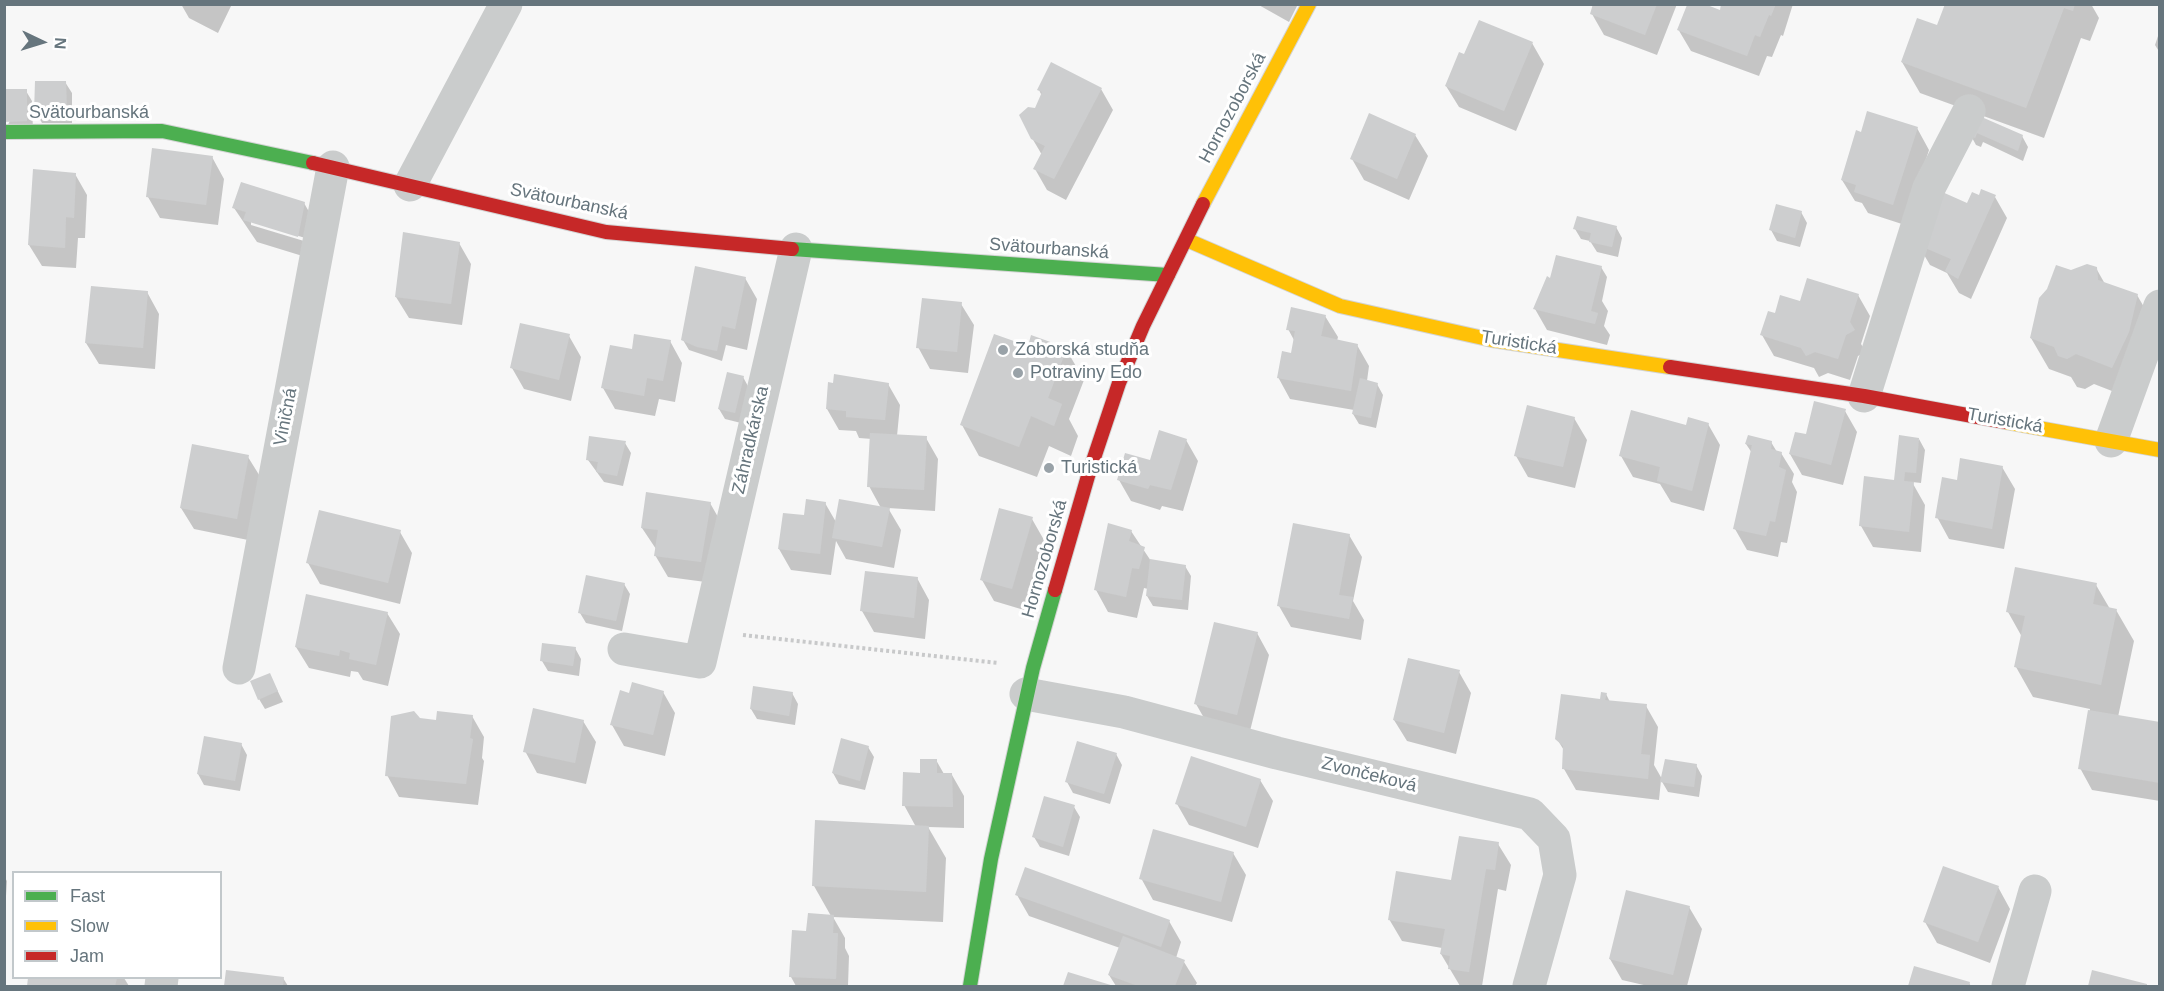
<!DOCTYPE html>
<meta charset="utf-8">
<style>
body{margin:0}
#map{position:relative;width:2164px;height:991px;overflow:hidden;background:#f7f7f7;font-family:Arial,sans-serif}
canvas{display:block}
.frame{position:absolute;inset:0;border:6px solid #66757d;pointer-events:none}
.legend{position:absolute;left:12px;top:871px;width:210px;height:108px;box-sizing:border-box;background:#fff;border:2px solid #c2c8cb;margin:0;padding:8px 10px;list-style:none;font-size:18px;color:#66757d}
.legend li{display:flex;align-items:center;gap:12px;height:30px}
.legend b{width:30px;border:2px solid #c2c8cb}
.north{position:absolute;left:12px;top:12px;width:60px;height:60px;-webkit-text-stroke:4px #fff;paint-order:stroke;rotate:94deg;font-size:16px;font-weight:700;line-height:24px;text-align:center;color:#66757d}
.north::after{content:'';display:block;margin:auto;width:21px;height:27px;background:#66757d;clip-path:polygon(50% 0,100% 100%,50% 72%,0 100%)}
</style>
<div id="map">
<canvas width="2164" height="991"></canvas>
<div class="frame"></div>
<ul class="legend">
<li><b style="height:8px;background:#4caf50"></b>Fast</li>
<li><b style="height:8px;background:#ffc107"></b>Slow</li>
<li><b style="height:8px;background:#c62828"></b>Jam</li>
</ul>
<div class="north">N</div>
</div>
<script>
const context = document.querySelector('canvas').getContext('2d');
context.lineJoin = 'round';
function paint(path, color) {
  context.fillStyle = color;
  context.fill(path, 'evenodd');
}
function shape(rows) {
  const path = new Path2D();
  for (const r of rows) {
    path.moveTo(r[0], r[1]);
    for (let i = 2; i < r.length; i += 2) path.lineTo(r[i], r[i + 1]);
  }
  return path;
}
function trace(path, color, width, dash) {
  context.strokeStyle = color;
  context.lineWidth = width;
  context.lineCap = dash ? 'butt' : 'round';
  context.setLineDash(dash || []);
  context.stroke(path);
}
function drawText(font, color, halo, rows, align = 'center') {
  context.font = font + ' Arial,sans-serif';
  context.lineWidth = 6;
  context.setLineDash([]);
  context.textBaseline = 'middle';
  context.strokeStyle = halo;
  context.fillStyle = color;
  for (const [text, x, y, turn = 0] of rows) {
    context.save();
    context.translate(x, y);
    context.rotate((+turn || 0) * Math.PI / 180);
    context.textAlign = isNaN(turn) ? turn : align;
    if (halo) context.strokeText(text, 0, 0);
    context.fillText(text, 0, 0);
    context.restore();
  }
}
paint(shape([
 [181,4,232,4,218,33,189,18],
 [1257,4,1298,4,1289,22],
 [1593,4,1677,4,1657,55,1604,35,1592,14],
 [1688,4,1702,4,1721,12,1722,4,1793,4,1783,36,1781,35,1772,57,1767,56,1759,76,1691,51,1678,29],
 [1947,4,2091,4,2099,18,2090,41,2081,38,2044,138,1920,93,1902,62,1938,27],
 [2160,30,2160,53,2155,45],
 [1532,43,1544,64,1516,131,1459,107,1446,86,1465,56],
 [65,82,72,93,72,123,42,123,36,112],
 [1101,89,1113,110,1066,200,1047,190,1035,169,1042,155,1032,138,1035,110,1042,96,1039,90],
 [26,91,32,101,33,131,4,132],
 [1978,117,2022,136,2028,147,2023,161,1983,142,1981,147,1976,145,1970,134],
 [1917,128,1929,150,1905,225,1868,213,1862,203,1855,201,1842,180,1862,134],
 [1415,135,1428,156,1409,200,1364,180,1352,159],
 [212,157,224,179,218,225,160,218,148,197],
 [75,174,87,195,85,238,78,238,76,268,42,266,29,245],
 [1980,197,1995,197,2007,218,1971,299,1959,293,1947,273,1930,265,1917,243],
 [304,203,316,224,309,258,257,242,234,208],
 [251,221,305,238,304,241,251,225],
 [1801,212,1807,223,1800,247,1777,241,1771,230],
 [1616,227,1622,238,1618,257,1597,252,1590,241,1581,239,1575,229],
 [459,243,471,264,462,325,409,318,396,297],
 [1601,267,1607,277,1602,301,1608,311,1604,326,1610,335,1607,345,1547,330,1535,309,1551,279],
 [2096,268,2105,284,2137,295,2155,326,2130,398,2094,384,2085,389,2077,387,2071,377,2049,369,2031,338,2071,272],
 [745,278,757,299,747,350,726,345,722,361,689,350,683,340],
 [147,292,159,314,155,369,99,364,86,343],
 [1858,295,1870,316,1861,344,1866,352,1858,356,1850,380,1828,373,1819,377,1814,368,1774,356,1762,335,1776,315,1801,303],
 [961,304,974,325,968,373,930,369,918,347],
 [1325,316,1338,337,1337,341,1357,345,1369,366,1367,381,1377,384,1383,395,1376,428,1359,424,1353,414,1354,410,1290,399,1278,377,1292,354,1294,340,1288,329],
 [569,336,581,357,571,401,524,389,512,368],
 [670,341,682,363,675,402,659,399,655,416,615,409,603,388,633,351],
 [1029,348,1066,349,1084,380,1069,419,1078,436,1071,456,1049,446,1037,477,979,456,962,425],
 [743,377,749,388,741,423,725,419,719,409],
 [888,384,900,405,897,436,926,438,938,459,935,511,888,508,901,530,894,568,846,559,836,541,831,575,791,570,779,549,805,517,825,503,836,522,881,508,869,486,872,439,859,438,856,431,839,430,827,409],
 [1845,411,1857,432,1843,485,1802,475,1790,454,1807,436],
 [1574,418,1587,440,1575,488,1528,477,1516,456],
 [1708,424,1720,445,1704,511,1671,502,1660,484,1633,477,1621,456,1687,427],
 [1919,439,1925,450,1921,483,1912,482,1925,505,1921,552,1873,547,1861,526,1897,482],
 [1186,440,1198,461,1183,511,1162,506,1160,510,1131,501,1119,480],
 [1771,442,1777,452,1781,453,1794,474,1792,482,1797,492,1787,543,1781,542,1778,557,1747,550,1735,529,1752,453,1746,444],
 [625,443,631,453,623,486,604,482,588,460],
 [248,457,261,478,248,540,194,529,181,508],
 [2002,467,2015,489,2004,549,1949,539,1937,517,1958,482],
 [710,503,722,524,713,583,668,577,655,555,656,549,642,528],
 [1032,519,1044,540,1024,610,994,601,982,580],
 [1131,531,1151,561,1185,566,1191,576,1188,610,1153,606,1147,596,1148,589,1144,588,1137,618,1108,612,1096,590],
 [400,532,412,553,400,604,320,584,308,563],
 [1349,535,1362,557,1353,601,1364,620,1361,640,1291,627,1279,606],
 [917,578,929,600,925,639,874,632,862,611],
 [624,584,630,594,622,631,586,623,580,613],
 [2096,585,2110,609,2116,610,2134,641,2118,717,2160,724,2160,801,2092,790,2080,768,2090,709,2033,697,2016,667,2022,637,2008,612],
 [387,613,400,634,388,686,363,680,358,672,351,671,350,677,309,668,296,647],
 [1257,633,1269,655,1249,735,1208,725,1196,704],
 [575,648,581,659,579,676,548,671,542,661],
 [1459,672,1471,693,1456,754,1407,741,1394,720],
 [270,675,283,702,265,709,259,699],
 [663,692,675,713,665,756,624,746,612,725,630,695],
 [792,693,798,704,795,725,757,719,751,709],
 [1606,694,1610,702,1646,706,1658,727,1654,765,1662,779,1696,765,1702,776,1699,797,1668,792,1661,780,1659,800,1576,790,1564,769,1565,752,1557,739,1601,701],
 [472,716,484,737,482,758,484,761,478,805,399,797,387,775,419,720,437,722],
 [583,721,596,742,586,784,537,773,525,751],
 [241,744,247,755,240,791,204,785,198,774],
 [868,747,874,757,865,790,839,784,833,773],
 [1116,754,1122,765,1110,804,1073,793,1067,782],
 [936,760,944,774,952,775,964,796,964,828,928,827,946,858,943,922,833,917,845,938,845,948,849,956,848,986,796,986,791,977,808,933,831,916,814,886,916,827,904,805,922,774],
 [1260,780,1273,801,1258,848,1189,825,1177,804],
 [1074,807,1080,817,1069,856,1040,847,1034,837],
 [1498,844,1511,865,1506,891,1498,889,1482,986,1460,986,1441,954,1442,948,1402,941,1389,919,1453,882],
 [1233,853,1246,875,1232,922,1153,900,1141,878],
 [4,876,7,881,6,896,4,896],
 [1998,887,2010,909,1990,963,1937,943,1925,922],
 [1017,895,1169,921,1181,942,1176,958,1184,962,1197,983,1195,986,1116,986,1109,975,1120,948,1029,916],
 [1689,907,1702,929,1687,986,1648,986,1622,980,1610,959],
 [1915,968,1969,983,1971,986,1910,986],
 [227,972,283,978,288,986,225,986],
 [2093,972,2146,986,2147,986,2089,986],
 [1069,974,1111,986,1065,986],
 [30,978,124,978,129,986,28,986]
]), '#0003');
paint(shape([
 [1593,4,1657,4,1645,35,1590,14],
 [1721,4,1776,4,1771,16,1769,15,1760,37,1755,35,1747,56,1677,30,1687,5,1707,5,1720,10],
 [1945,4,2075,4,2073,11,2064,8,2026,108,1901,62,1917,18,1937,25],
 [1479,20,1533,42,1504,111,1445,86,1459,52,1464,54],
 [1051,62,1102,88,1054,179,1033,169,1045,146,1031,139,1019,115,1028,107,1035,108,1042,92,1037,90],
 [35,81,66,81,67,113,34,113],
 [4,89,27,89,27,121,4,122],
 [1867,111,1918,127,1893,205,1854,192,1856,185,1841,180,1856,130,1861,132],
 [1369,113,1416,134,1397,179,1350,159],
 [1977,115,2023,135,2018,151,1977,133,1975,138,1968,134],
 [152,148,213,156,206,205,146,197],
 [33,169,76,173,74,218,66,217,65,248,28,245],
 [241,182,305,202,298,237,243,220,246,212,232,208],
 [1981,189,1996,195,1958,279,1945,271,1951,259,1916,244,1940,191,1967,203,1972,192,1979,195],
 [1776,204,1802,211,1795,238,1769,230],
 [1577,216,1617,226,1612,247,1589,242,1591,233,1573,229],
 [403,232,460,242,451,304,395,297],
 [1556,255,1602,266,1591,311,1598,313,1595,324,1533,309,1547,276,1550,278],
 [2087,264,2097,267,2098,280,2138,294,2129,332,2112,368,2076,354,2067,359,2058,356,2054,347,2030,338,2039,298,2047,289,2056,265,2071,270],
 [695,266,746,277,735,329,722,326,717,351,697,347,681,340],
 [1807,278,1859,294,1850,322,1855,330,1846,335,1838,359,1815,352,1806,356,1801,348,1760,335,1768,311,1775,313,1780,295,1800,301],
 [91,286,148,291,143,348,85,343],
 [922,298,962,302,957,352,916,348],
 [1291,307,1326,315,1321,336,1358,344,1351,391,1277,378,1282,351,1291,353,1295,331,1286,330],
 [520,323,570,334,559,380,510,368],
 [634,334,671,340,663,381,647,378,644,396,601,388,610,345,632,349],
 [994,334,1028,346,1031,335,1067,348,1048,398,1062,404,1054,426,1031,416,1019,447,960,425],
 [727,372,744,376,735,413,718,409],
 [834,374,889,383,885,420,846,417,846,411,826,409,828,382,833,383],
 [1360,378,1378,383,1371,418,1352,414],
 [1814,401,1846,409,1831,465,1789,454,1795,432,1806,434],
 [1527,405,1575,417,1563,467,1514,456],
 [1631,410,1686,425,1688,417,1709,423,1692,491,1657,481,1660,467,1619,456],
 [1159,430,1187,439,1171,490,1150,485,1148,489,1117,480,1125,453,1150,460],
 [870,433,927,436,924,490,867,487],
 [1748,435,1772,441,1771,449,1782,452,1779,467,1786,470,1775,522,1770,521,1766,536,1733,529,1752,445,1745,444],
 [1899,435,1919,438,1916,473,1905,472,1904,481,1914,482,1909,532,1859,526,1864,476,1894,480],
 [589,436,626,441,617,476,596,472,598,462,586,460],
 [192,444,249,455,237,519,180,508],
 [1960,458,2003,466,1992,529,1935,518,1942,477,1957,480],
 [646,492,711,502,701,562,654,556,658,530,641,528],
 [806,499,826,502,820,554,778,549,783,513,804,515],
 [839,499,890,508,882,547,832,538],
 [999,508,1033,517,1012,589,980,580],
 [319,510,401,530,388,583,306,563],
 [1108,523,1132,530,1129,541,1145,547,1139,569,1132,568,1126,597,1094,590],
 [1293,523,1350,534,1339,595,1353,597,1349,619,1277,606],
 [1150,559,1186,565,1182,600,1146,596],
 [2015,567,2097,583,2093,604,2117,609,2101,685,2014,667,2025,616,2006,612],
 [865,571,918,577,914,618,860,611],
 [586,575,625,583,616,621,578,613],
 [306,594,388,612,376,665,349,659,350,653,340,650,339,656,295,647],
 [1214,622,1258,632,1237,715,1194,704],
 [542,643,576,647,573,666,540,661],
 [1408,658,1460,670,1444,733,1393,720],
 [270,673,278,691,258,700,250,681],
 [632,682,664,691,653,735,610,725,620,690,629,693],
 [753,686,793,692,789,716,750,709],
 [1601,692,1607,693,1605,700,1647,704,1641,754,1650,755,1648,779,1562,769,1563,746,1555,739,1561,694,1600,699],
 [533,708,584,720,575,763,523,752],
 [2088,710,2160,722,2160,783,2078,769],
 [414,711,420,718,436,720,437,711,473,715,470,738,473,739,466,784,385,776,391,716],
 [204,736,242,743,235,781,197,774],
 [841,738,869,746,860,781,832,773],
 [1077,741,1117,753,1104,794,1065,782],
 [1191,756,1261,779,1246,827,1175,804],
 [920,759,937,759,937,773,952,773,953,807,902,806,903,772,920,773],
 [1665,759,1697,764,1694,787,1660,782],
 [1044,796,1075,805,1063,847,1032,837],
 [815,820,929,826,926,892,812,886],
 [1153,829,1234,852,1221,902,1139,879],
 [1459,836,1499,842,1495,870,1486,869,1469,972,1448,969,1450,956,1440,954,1445,929,1388,920,1396,871,1451,880],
 [1943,866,1999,886,1978,942,1923,922],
 [1025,867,1170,920,1161,947,1015,895],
 [1626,890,1690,906,1673,975,1609,959],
 [808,913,834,915,833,933,838,933,836,979,789,977,792,930,806,931],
 [1123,936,1185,960,1175,986,1138,986,1108,975],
 [1914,966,1970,982,1969,986,1908,986],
 [226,970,284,977,283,986,224,986],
 [2092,970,2147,984,2147,986,2088,986],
 [1068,972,1114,986,1063,986],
 [28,978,117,978,115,986,27,986]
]), '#cdcecf');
const fast = shape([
 [4,132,162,131,313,163],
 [792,249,1168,275],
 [970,986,991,859,1033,668,1055,590]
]);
const slow = shape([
 [1203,204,1309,4],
 [1187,240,1340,306,1492,340,1670,367],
 [2005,422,2160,450]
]);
const jam = shape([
 [313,163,606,232,792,249],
 [1670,367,1864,396,2005,422],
 [1055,590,1088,476,1119,383,1143,326,1203,204]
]);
trace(fast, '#d3d4d4', 16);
trace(slow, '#d3d4d4', 16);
trace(jam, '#d3d4d4', 16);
trace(shape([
 [743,635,998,663]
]), '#c8c9ca', 4, [3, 3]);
trace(shape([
 [410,185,506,4],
 [1864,396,1929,188,1969,111],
 [2111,441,2160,306],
 [624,649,700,662,796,249],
 [239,668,333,167],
 [1026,694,1124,712,1277,753,1530,814,1554,839,1560,875,1529,986],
 [161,986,162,978],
 [2008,986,2035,891]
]), '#cacccc', 33);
trace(fast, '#4caf50', 14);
trace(slow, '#ffc107', 14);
trace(jam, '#c62828', 14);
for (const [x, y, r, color] of [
 [1003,350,6,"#99a2a8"],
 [1018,373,6,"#99a2a8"],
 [1049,468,6,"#99a2a8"]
]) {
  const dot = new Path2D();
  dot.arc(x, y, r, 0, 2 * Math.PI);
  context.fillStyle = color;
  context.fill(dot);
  trace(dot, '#fff', 2);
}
drawText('18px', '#66757d', '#fff', [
 ["Hornozoborská",1233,108,-62],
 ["Svätourbanská",89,113],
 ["Svätourbanská",569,202,12],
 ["Svätourbanská",1049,249,4],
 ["Turistická",1519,343,9],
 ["Viničná",286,417,-79],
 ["Turistická",2005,421,10],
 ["Záhradkárska",751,440,-77],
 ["Hornozoborská",1045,559,-74],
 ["Zvončeková",1369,775,14]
]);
drawText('18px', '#66757d', '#fff', [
 ["Zoborská studňa",1015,350],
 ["Potraviny Edo",1030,373],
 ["Turistická",1061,468]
], 'left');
</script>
